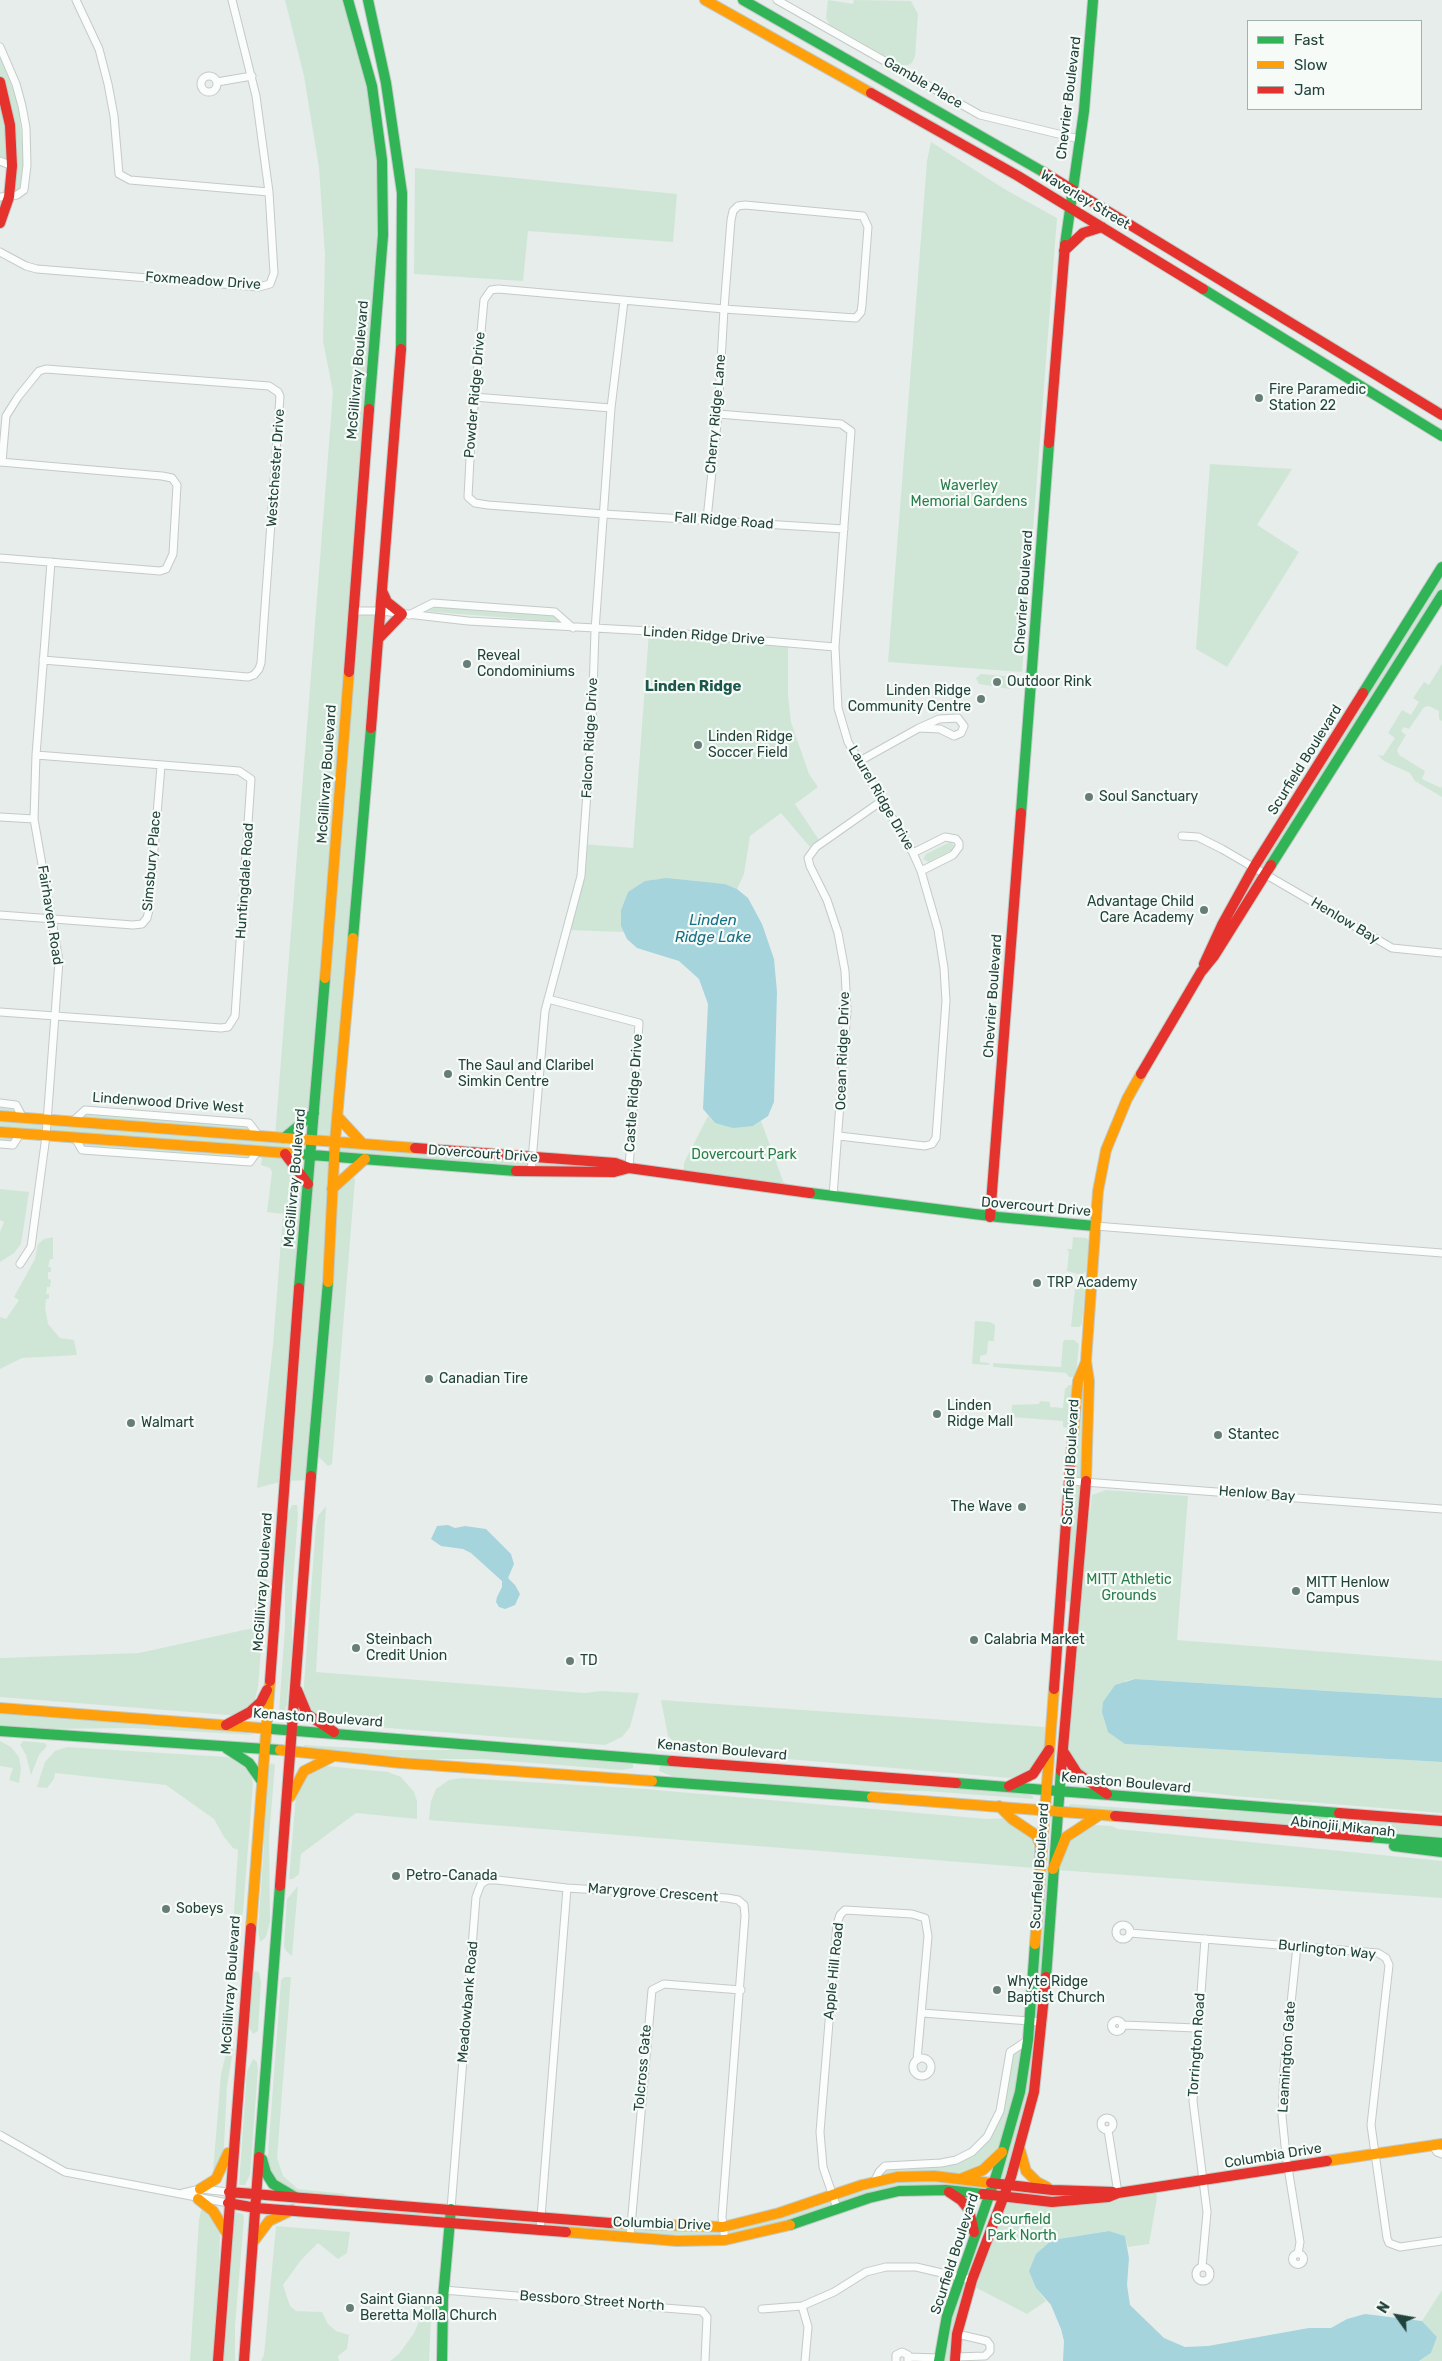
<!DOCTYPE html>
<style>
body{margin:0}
#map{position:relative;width:1442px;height:2361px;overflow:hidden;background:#e7edea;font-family:Rubik,sans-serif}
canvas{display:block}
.legend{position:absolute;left:1247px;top:20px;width:175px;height:90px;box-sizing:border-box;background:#f6fbf8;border:1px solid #a1b1ac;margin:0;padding:6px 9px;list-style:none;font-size:15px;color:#22433b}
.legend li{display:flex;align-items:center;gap:10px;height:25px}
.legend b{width:25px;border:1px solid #a1b1ac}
.north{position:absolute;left:1372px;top:2291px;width:50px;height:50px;-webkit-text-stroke:4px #f6fbf8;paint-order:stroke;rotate:302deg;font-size:14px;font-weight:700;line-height:20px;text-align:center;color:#22433b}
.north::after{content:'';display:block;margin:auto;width:18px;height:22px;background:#22433b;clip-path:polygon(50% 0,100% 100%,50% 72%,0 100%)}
</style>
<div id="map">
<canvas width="1442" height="2361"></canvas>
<ul class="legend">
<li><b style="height:6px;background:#30b455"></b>Fast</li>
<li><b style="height:6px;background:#ff9f0a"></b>Slow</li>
<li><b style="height:6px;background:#e5322d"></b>Jam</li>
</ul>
<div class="north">N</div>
</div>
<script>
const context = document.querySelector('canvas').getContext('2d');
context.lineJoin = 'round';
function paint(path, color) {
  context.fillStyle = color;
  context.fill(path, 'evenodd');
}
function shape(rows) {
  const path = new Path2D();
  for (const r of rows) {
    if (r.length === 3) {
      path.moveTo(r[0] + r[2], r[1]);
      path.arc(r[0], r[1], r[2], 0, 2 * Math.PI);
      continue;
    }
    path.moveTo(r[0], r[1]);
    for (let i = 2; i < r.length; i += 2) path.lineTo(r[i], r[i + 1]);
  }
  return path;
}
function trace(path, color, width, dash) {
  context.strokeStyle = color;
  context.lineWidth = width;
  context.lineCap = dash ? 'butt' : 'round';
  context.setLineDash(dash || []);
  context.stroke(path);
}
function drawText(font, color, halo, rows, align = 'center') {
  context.font = font + ' Rubik,sans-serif';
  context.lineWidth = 4.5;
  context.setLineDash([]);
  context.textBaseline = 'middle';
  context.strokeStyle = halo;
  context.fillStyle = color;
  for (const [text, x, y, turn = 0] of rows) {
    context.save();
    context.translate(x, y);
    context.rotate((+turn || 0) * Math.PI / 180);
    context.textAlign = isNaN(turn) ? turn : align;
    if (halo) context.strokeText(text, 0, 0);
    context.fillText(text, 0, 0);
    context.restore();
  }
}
paint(shape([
 [285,0,348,0,382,160,353,611,381,611,335,1141,615,1163,614,1172,334,1157,332,1188,349,1173,355,1179,332,1464,328,1466,314,1452,311,1480,284,1481,257,1488,273,1345,283,1214,267,1212,272,1172,270,1168,261,1165,263,1152,253,1159,82,1150,75,1138,21,1134,17,1141,0,1144,0,1103,13,1104,23,1118,72,1122,85,1110,249,1123,259,1136,275,1137,333,392,323,341,325,255,319,168,304,76],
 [314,1114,313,1139,285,1138],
 [313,1139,335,1141,334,1157,311,1156],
 [285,1154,310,1161,308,1183],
 [828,0,853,4,854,0,911,1,918,14,915,56,912,63,908,65,901,65,830,25,826,18],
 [0,54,18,103,24,157,23,188,9,197,0,222,0,197,9,197,12,166,0,161],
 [931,142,1006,190,1057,218,1022,672,888,662,927,161],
 [415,168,677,194,673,242,528,231,523,281,414,274],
 [1210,464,1292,469,1257,525,1299,552,1227,667,1196,649],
 [1442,567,1442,595,1266,875,1210,949],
 [431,606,553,615,562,622,422,611],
 [649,631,788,642,788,695,791,722,809,774,818,787,795,804,819,840,810,847,781,813,750,836,744,874,737,889,725,884,656,879,628,892,621,910,621,926,624,932,567,930,579,887,583,844,633,848],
 [1442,664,1442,721,1439,719,1439,711,1429,706,1424,707,1409,729,1404,727,1401,731,1406,735,1397,750,1399,755,1425,771,1422,779,1441,788,1442,786,1442,797,1415,781,1410,773,1384,761,1378,755,1383,756,1395,738,1388,733,1402,710,1411,715,1419,702,1413,698,1424,682,1429,685],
 [981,674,1015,677,1017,683,1010,689,979,684,976,678],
 [950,842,954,845,952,850,929,862,923,859,926,854],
 [708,1116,715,1123,753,1126,761,1121,786,1189,684,1176,684,1163],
 [0,1189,29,1192,21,1244,14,1253,0,1262,0,1232,4,1222,0,1220],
 [53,1237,53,1259,50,1259,48,1267,51,1267,51,1272,48,1272,48,1279,51,1280,50,1287,47,1287,46,1294,49,1294,49,1299,46,1299,45,1308,48,1324,60,1338,74,1340,77,1355,22,1358,0,1369,0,1317,6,1319,19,1300,14,1297,35,1259,38,1244,44,1239],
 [1073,1237,1087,1238,1089,1242,1086,1271,1082,1275,1067,1271,1069,1252,1067,1249,1072,1249],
 [1081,1284,1085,1290,1082,1324,1079,1327,1071,1327,1075,1289,1076,1285],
 [975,1321,990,1322,995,1325,994,1341,988,1341,987,1354,980,1356,980,1362,989,1363,989,1365,972,1364],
 [1065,1340,1074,1340,1079,1344,1076,1374,1074,1377,1069,1377,1066,1373,993,1367,993,1363,1061,1367,1063,1342],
 [1086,1361,1085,1514,1090,1513,1092,1495,1106,1490,1188,1496,1177,1640,1442,1661,1442,1698,1135,1679,1125,1681,1125,1744,1442,1762,1442,1813,1234,1796,1161,1787,1121,1785,1107,1787,1100,1786,1065,1755,1075,1602,1062,1601,1074,1421],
 [1069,1385,1073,1385,1068,1428,1063,1427,1063,1421,1011,1417,1012,1405,1039,1404,1040,1401,1050,1402,1050,1407,1063,1408,1065,1389],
 [292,1505,297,1505,298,1515,292,1597,292,1648,287,1704,282,1718,279,1718,279,1712,285,1627,285,1549,287,1515],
 [326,1506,316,1672,585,1693,601,1691,639,1693,630,1727,622,1737,605,1745,338,1724,325,1721,311,1710,304,1694,304,1684,316,1525,318,1516],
 [264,1515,269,1526,270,1539,258,1687,255,1699,248,1708,235,1715,228,1715,0,1697,0,1658,139,1653,253,1628],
 [661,1700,1045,1727,1044,1751,1039,1762,1022,1776,1010,1778,694,1751,676,1744,668,1736],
 [0,1713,246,1733,253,1735,133,1728,45,1729,0,1725],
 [0,1741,11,1747,19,1757,21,1769,19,1783,9,1780,13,1768,0,1766],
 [23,1741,45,1743,47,1746,39,1755,31,1775,26,1755,20,1745],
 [304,1745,391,1750,459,1750,633,1763,633,1768,622,1770,483,1759,430,1759,311,1749,304,1747],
 [67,1747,227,1757,241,1762,250,1772,253,1783,243,1912,239,1923,235,1925,234,1912,238,1850,233,1848,224,1837,214,1819,166,1785,55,1773,54,1779,47,1788,37,1787,45,1762,55,1751],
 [271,1763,275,1765,269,1837,270,1922,266,1937,260,1942,258,1930,264,1845,263,1817,268,1770],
 [660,1765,1026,1794,1033,1796,1033,1799,926,1791,851,1790,674,1777,659,1771],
 [327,1766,388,1772,401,1777,414,1792,417,1801,417,1819,356,1813,301,1854,299,1874,293,1879,289,1879,296,1794,305,1775,319,1767],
 [462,1778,645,1789,987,1819,1010,1818,1033,1840,1035,1868,429,1820,431,1801,436,1789,449,1780],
 [1070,1804,1154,1810,1192,1809,1256,1812,1442,1826,1442,1837,1069,1807],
 [1094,1825,1112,1826,1118,1829,1442,1861,1442,1898,1057,1870,1067,1840],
 [1040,1868,1053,1869,1034,2092,1008,2184,1052,2190,1155,2187,1157,2198,1149,2244,1128,2247,1125,2236,1108,2231,1052,2240,1036,2288,1046,2301,1027,2314,971,2285,955,2361,939,2361,960,2277,971,2285,1008,2185,993,2183,989,2194,914,2190,725,2240,355,2216,356,2201,723,2227,874,2182,885,2166,956,2160,987,2137,1000,2111,1010,2052,1028,2040],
 [1004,2151,993,2183,973,2176],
 [298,1886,292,1956,286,1951,284,1946,287,1899],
 [255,1971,259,1972,261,1982,258,2031,253,2034,248,2025,251,1978],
 [285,1977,291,1977,277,2158,283,2176,298,2189,346,2194,341,2196,302,2194,283,2188,267,2167,281,1980],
 [226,2042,233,2050,227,2086,224,2146,222,2156,213,2172,221,2074,227,2049],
 [253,2059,257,2062,258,2069,250,2175,245,2185,239,2185,247,2071],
 [202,2208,218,2227,220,2236,215,2361,190,2361,199,2219],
 [235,2212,243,2214,244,2218,235,2326,235,2361,221,2361,231,2220],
 [276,2226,350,2232,347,2253,338,2259,318,2243,301,2260,283,2285,290,2306,296,2311,322,2312,328,2324,336,2331,349,2335,347,2349,338,2356,339,2361,261,2361,264,2355],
 [1442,2290,1442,2361,1419,2361,1431,2353,1437,2337,1422,2321],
 [425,2294,432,2294,429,2361,390,2361,399,2354,414,2333,421,2317,417,2314]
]), '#cfe6d7');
paint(shape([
 [666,878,725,884,737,889,748,898,762,924,774,959,777,992,774,1102,768,1116,753,1126,733,1128,715,1123,703,1109,708,1004,699,979,679,961,637,948,627,939,621,926,621,910,628,892,645,881],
 [448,1525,455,1528,465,1526,486,1529,511,1554,514,1564,508,1578,515,1585,520,1594,515,1605,505,1609,499,1607,496,1602,497,1597,502,1587,502,1581,471,1553,463,1549,441,1546,431,1539,437,1526],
 [1135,1679,1442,1698,1442,1762,1125,1744,1108,1732,1102,1712,1103,1702,1115,1685],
 [1109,2231,1125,2236,1129,2258,1127,2285,1130,2305,1164,2338,1185,2347,1208,2346,1309,2328,1331,2328,1347,2319,1365,2314,1422,2321,1437,2337,1431,2353,1419,2361,1063,2361,1064,2341,1061,2329,1051,2305,1036,2288,1029,2271,1036,2254,1052,2240]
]), '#a5d4dd');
const street = shape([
 [76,0,99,49,108,84,114,116,119,174,130,180,269,192],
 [777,0,980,115,1079,139],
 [0,47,16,84,22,106,26,128,27,165,24,190,17,195,0,197],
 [209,84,8],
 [217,82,252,76],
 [0,161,12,166],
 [0,252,26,266,37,269,259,287,270,284,274,273,269,192,256,96,232,0],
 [474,397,611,408],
 [718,414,841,424,851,431,835,647,838,708,848,742,913,853,921,871,938,930,944,968,946,1001,936,1138,932,1144,925,1146,839,1136],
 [0,462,162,476,172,478,177,485,173,554,166,569,160,571,0,558],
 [2,462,6,416,18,397,39,371,46,369,269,386,278,392,280,396,261,663,259,669,254,675,248,677,43,660],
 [707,519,718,414,724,309,731,220,733,211,738,206,745,205,863,216,868,227,862,305,861,312,856,318,724,309,498,289,491,290,484,300,471,439,468,497,475,503,488,505,604,514,844,529],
 [353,611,381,611,468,621,649,631,835,647],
 [409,615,433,603,555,612,573,628],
 [858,762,919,728,939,719,958,718,964,726,961,733,954,736,940,729,919,728],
 [0,817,34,819],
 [1182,836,1198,837,1222,849,1392,948,1442,953],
 [913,853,945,837,956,839,959,843,959,847,953,855,921,871],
 [0,915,133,925,142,924,147,918,149,910,161,766],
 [548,999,639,1023,629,1168],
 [0,1012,221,1028,228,1027,235,1016,251,779,239,771,36,755],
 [0,1103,16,1105,23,1118],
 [72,1122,85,1110,249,1123,259,1136],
 [75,1138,82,1150,250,1162,257,1152],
 [0,1144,13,1145,20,1134],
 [531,1172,545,1011,581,876,592,723,595,630,611,408,624,301],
 [833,1196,847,1011,845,971,838,933,827,900,810,866,808,858,816,847,883,800],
 [1095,1226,1442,1253],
 [20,1264,31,1247,46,1136,59,961,34,819,36,755,51,562],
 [1071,1481,1442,1509],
 [1123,1932,7],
 [1130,1933,1378,1953,1386,1958,1389,1965,1371,2125,1387,2238,1389,2243,1400,2247,1442,2241],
 [1297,1946,1284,2070,1282,2116,1286,2155,1300,2242,1298,2254],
 [922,2013,1043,2022],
 [1117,2026,5.5],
 [1123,2025,1196,2028],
 [922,2067,9],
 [1107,2124,6],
 [1108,2130,1118,2193],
 [0,2135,65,2172,228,2203],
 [1433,2146,1437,2152,1442,2154],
 [874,2182,879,2172,885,2166,941,2163,956,2160,972,2152,987,2137,1000,2111,1010,2052,1028,2040],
 [183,2193,200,2189,229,2192],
 [837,2208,823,2167,820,2132,837,1924,840,1915,845,1910,912,1914,925,1918,928,1936,917,2060],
 [451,2209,476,1897,481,1884,487,1880,497,1880,567,1888,727,1898,738,1900,744,1905,745,1916,722,2217,725,2240],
 [540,2230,567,1888],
 [630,2237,652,1990,664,1984,741,1990],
 [1298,2259,5.5],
 [1203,2274,7],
 [1202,2267,1207,2212,1193,2101,1205,1939],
 [443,2290,702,2311,707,2317,705,2361],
 [802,2306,808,2327,805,2361],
 [762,2309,802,2306,834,2292,866,2272,886,2267,916,2267,972,2280],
 [908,2357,939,2358],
 [955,2357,985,2356,990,2351,990,2345,987,2341,957,2334],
 [896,2361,896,2355,902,2352,908,2355,908,2361]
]);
const fast = shape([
 [348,0,372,86,382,160,383,235,369,409],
 [368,0,386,83,402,193,401,349],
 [743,0,1045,173],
 [1065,245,1084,111,1093,0],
 [1203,289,1442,436],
 [1363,693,1442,567],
 [1021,813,1049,443],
 [1271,865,1442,595],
 [353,938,371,728],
 [284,1138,314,1113],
 [299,1154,516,1171],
 [810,1193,998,1217,1095,1226],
 [299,1288,325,978],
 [311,1476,328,1282],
 [260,1728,672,1761],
 [0,1731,280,1750],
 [226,1748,249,1763,261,1780],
 [652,1781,872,1797],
 [956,1783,1339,1813],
 [1369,1837,1442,1843],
 [1394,1846,1442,1852],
 [1046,1977,1061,1771],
 [259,2157,280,1886],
 [262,2159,266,2173,273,2184,295,2197],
 [790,2225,869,2198,899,2191,946,2190,983,2194],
 [442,2361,443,2299,451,2209],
 [939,2361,947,2316,996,2176,1020,2092,1028,2040,1035,1944]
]);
const slow = shape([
 [705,0,871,93],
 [325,978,349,672],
 [0,1116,415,1148],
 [338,1117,362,1143],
 [0,1132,299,1154],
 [332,1189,365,1159],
 [328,1282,335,1141,353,938],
 [1070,1468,1078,1381,1086,1362],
 [1086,1481,1089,1381,1086,1361,1098,1191,1106,1150,1127,1099,1141,1074],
 [0,1708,260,1728],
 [280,1750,401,1763,652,1781],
 [290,1797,304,1771,332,1757],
 [872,1797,1115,1816],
 [999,1806,1012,1819,1036,1835,1040,1844,1040,1868],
 [1053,1869,1066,1837,1098,1816],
 [251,1928,270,1681],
 [1035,1944,1054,1689],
 [1020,2150,1026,2171,1037,2182,1047,2187],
 [1327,2161,1442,2144],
 [963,2178,983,2170,1002,2152],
 [200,2189,216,2179,228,2153],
 [198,2199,213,2211,226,2232],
 [610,2223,723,2227,779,2213,862,2185,897,2177,934,2176,991,2183],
 [566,2232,677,2241,725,2240,790,2225],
 [254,2241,269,2221,292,2210]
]);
const jam = shape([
 [0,82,10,125,12,166,9,197,0,223],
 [871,93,1018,176,1203,289],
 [1045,173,1442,415],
 [1064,251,1083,233,1102,227],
 [1049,443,1065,245],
 [379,638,402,614,387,602,383,593],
 [349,672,369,409],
 [371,728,401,349],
 [1204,964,1222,925,1254,867,1363,693],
 [1141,1074,1201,972,1214,956,1271,865],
 [415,1148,615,1163,629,1168,810,1193],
 [285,1154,308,1184],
 [516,1171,614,1172,629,1168],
 [990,1217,1021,813],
 [270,1681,299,1288],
 [1054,1689,1070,1468],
 [297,1690,307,1714,334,1732],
 [226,1725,250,1712,261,1702,267,1690],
 [1063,1751,1077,1773,1107,1794],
 [672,1761,956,1783],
 [1061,1771,1086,1481],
 [1009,1786,1033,1774,1049,1750],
 [1339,1813,1442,1821],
 [1115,1816,1369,1837],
 [280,1886,311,1476],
 [991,2183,1052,2190,1113,2192],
 [229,2192,610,2223],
 [949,2192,961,2200,969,2210,974,2232],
 [983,2194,1052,2202,1108,2197,1118,2193,1327,2161],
 [228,2203,256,2208,566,2232],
 [218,2361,251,1928],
 [244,2361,259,2157],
 [955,2361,957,2334,972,2280,1011,2177,1034,2092,1046,1977]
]);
trace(street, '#c4cac8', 9);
trace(fast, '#c2cbc7', 12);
trace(slow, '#c2cbc7', 12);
trace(jam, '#c2cbc7', 12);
trace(street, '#fbfcfc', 7);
trace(fast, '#30b455', 10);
trace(slow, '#ff9f0a', 10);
trace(jam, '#e5322d', 10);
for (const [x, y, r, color] of [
 [1259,398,5,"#677e78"],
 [467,664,5,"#677e78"],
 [997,682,5,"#677e78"],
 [981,699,5,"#677e78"],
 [698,745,5,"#677e78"],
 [1089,797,5,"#677e78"],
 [1204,910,5,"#677e78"],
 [448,1074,5,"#677e78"],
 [1037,1283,5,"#677e78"],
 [429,1379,5,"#677e78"],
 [937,1414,5,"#677e78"],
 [131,1423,5,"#677e78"],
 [1218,1435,5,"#677e78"],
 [1022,1507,5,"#677e78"],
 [1296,1591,5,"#677e78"],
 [974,1640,5,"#677e78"],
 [356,1648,5,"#677e78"],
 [570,1661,5,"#677e78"],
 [396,1876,5,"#677e78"],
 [166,1909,5,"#677e78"],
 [997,1990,5,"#677e78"],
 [350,2308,5,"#677e78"]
]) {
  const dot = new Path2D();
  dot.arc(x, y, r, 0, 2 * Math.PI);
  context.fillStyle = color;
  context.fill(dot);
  trace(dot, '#f6fbf8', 2);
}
drawText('14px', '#22433b', '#f6fbf8', [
 ["Gamble Place",923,83,30],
 ["Chevrier Boulevard",1069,98,-83],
 ["Waverley Street",1085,200,31],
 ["Foxmeadow Drive",203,281,4],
 ["McGillivray Boulevard",358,370,-85],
 ["Powder Ridge Drive",475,395,-85],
 ["Cherry Ridge Lane",716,414,-85],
 ["Westchester Drive",276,468,-86],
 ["Fall Ridge Road",724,521,4],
 ["Chevrier Boulevard",1024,592,-86],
 ["Linden Ridge Drive",704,636,4],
 ["Falcon Ridge Drive",590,738,-87],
 ["Scurfield Boulevard",1305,760,-58],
 ["McGillivray Boulevard",327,774,-86],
 ["Laurel Ridge Drive",881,798,60],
 ["Simsbury Place",152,861,-85],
 ["Huntingdale Road",245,881,-86],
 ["Fairhaven Road",50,915,81],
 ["Henlow Bay",1345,921,31],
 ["Chevrier Boulevard",993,996,-86],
 ["Ocean Ridge Drive",843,1051,-88],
 ["Castle Ridge Drive",634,1093,-86],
 ["Lindenwood Drive West",168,1103,4],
 ["Dovercourt Drive",483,1154,4],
 ["McGillivray Boulevard",295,1178,-85],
 ["Dovercourt Drive",1036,1207,5],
 ["Scurfield Boulevard",1071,1462,-87],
 ["Henlow Bay",1257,1494,4],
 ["McGillivray Boulevard",263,1582,-86],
 ["Kenaston Boulevard",318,1718,4],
 ["Kenaston Boulevard",722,1750,5],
 ["Kenaston Boulevard",1126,1783,5],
 ["Abinojii Mikanah",1343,1827,6],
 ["Scurfield Boulevard",1040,1866,-86],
 ["Marygrove Crescent",653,1893,4],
 ["Burlington Way",1327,1950,6],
 ["Apple Hill Road",834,1971,-84],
 ["McGillivray Boulevard",231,1985,-86],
 ["Meadowbank Road",468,2002,-85],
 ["Torrington Road",1197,2045,-86],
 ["Leamington Gate",1287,2057,-86],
 ["Tolcross Gate",643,2068,-85],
 ["Columbia Drive",1273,2156,-9],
 ["Columbia Drive",662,2224,2],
 ["Scurfield Boulevard",955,2254,-72],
 ["Bessboro Street North",592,2301,4]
]);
drawText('14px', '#22433b', '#f6fbf8', [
 ["Fire Paramedic",1269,390],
 ["Station 22",1269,406],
 ["Reveal",477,656],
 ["Condominiums",477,672],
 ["Outdoor Rink",1007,682],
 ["Linden Ridge",971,691,"right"],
 ["Community Centre",971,707,"right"],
 ["Linden Ridge",708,737],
 ["Soccer Field",708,753],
 ["Soul Sanctuary",1099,797],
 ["Advantage Child",1194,902,"right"],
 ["Care Academy",1194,918,"right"],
 ["The Saul and Claribel",458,1066],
 ["Simkin Centre",458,1082],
 ["TRP Academy",1047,1283],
 ["Canadian Tire",439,1379],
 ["Linden",947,1406],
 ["Ridge Mall",947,1422],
 ["Walmart",141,1423],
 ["Stantec",1228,1435],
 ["The Wave",1012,1507,"right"],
 ["MITT Henlow",1306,1583],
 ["Campus",1306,1599],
 ["Steinbach",366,1640],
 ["Credit Union",366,1656],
 ["Calabria Market",984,1640],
 ["TD",580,1661],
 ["Petro-Canada",406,1876],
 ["Sobeys",176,1909],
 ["Whyte Ridge",1007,1982],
 ["Baptist Church",1007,1998],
 ["Saint Gianna",360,2300],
 ["Beretta Molla Church",360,2316]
], 'left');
drawText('14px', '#297d4b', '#f6fbf8', [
 ["Waverley",969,486],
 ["Memorial Gardens",969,502],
 ["Dovercourt Park",744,1155],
 ["MITT Athletic",1129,1580],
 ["Grounds",1129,1596],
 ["Scurfield",1022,2220],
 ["Park North",1022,2236]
]);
drawText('bold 15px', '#1c574a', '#f6fbf8', [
 ["Linden Ridge",693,687]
]);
drawText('italic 15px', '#166f84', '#f6fbf8', [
 ["Linden",713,921],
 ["Ridge Lake",713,938]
]);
</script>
